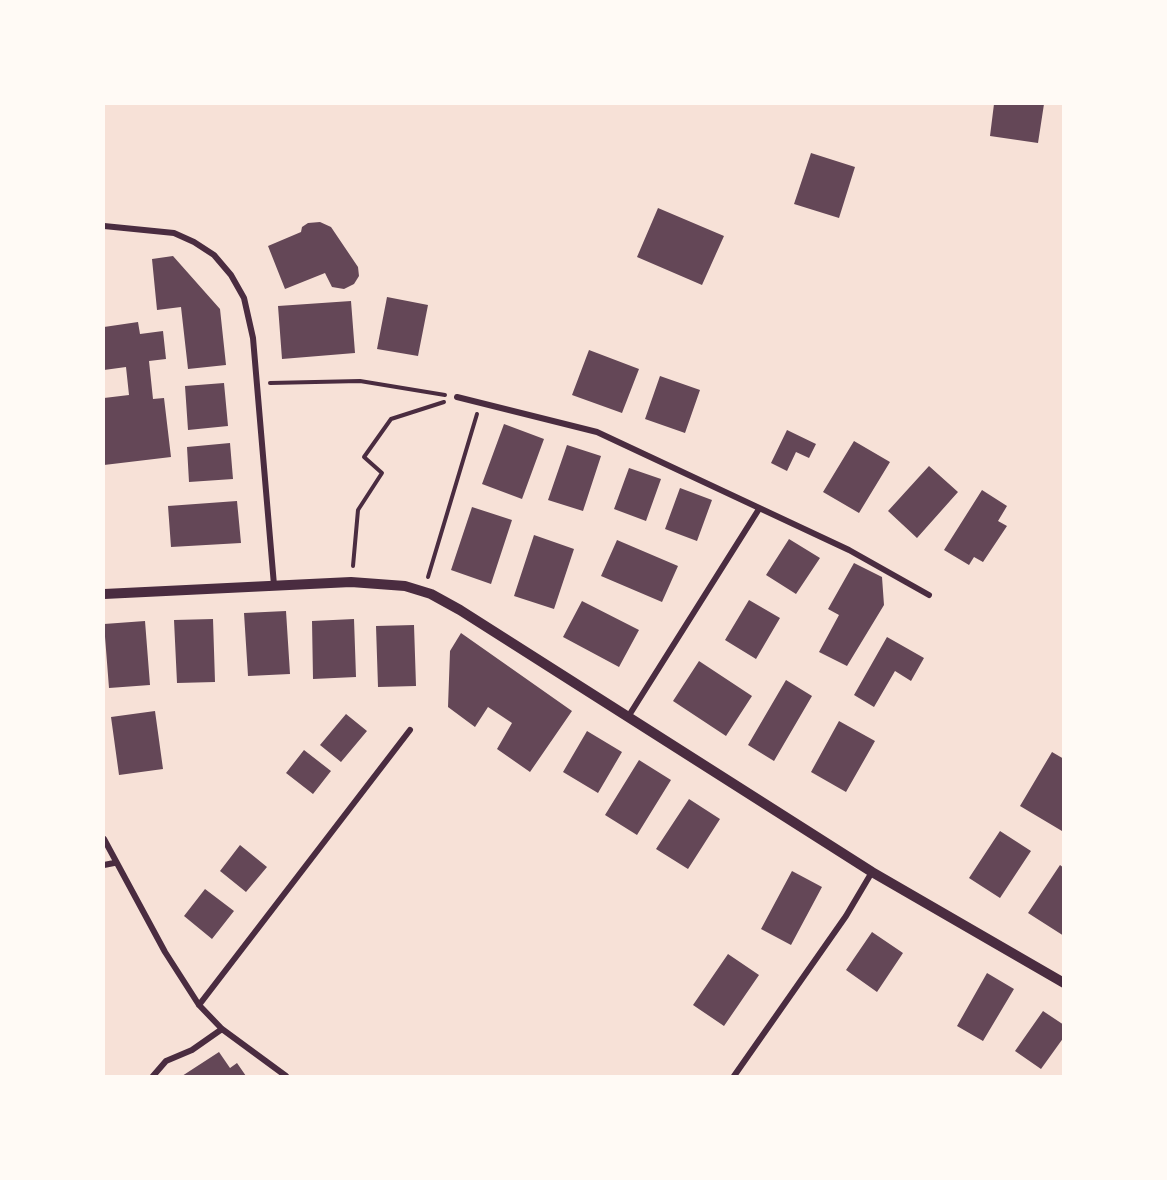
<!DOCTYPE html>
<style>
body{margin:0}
#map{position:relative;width:1167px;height:1180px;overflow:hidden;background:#f7e1d7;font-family:"Crimson Pro",serif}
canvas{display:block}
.frame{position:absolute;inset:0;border:105px solid #fffaf5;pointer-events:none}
</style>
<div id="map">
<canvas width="1167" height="1180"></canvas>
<div class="frame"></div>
</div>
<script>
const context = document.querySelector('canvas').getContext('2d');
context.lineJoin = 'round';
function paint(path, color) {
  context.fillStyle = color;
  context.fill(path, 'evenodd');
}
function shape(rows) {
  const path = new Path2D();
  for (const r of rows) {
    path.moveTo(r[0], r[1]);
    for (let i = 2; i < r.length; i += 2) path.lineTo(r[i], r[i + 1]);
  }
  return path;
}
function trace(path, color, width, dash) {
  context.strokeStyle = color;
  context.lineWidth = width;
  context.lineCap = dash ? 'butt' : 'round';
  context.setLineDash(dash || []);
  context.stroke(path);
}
paint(shape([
 [994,104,1044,104,1038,143,990,136],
 [811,153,855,167,839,218,794,204],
 [658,208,724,236,702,285,637,257],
 [320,222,331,227,358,267,359,276,354,284,344,289,332,287,325,273,285,289,268,246,301,232,302,227,308,223],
 [173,256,220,309,226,365,188,369,181,307,157,310,152,259],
 [387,297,428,305,418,356,377,349],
 [351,301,355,353,282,359,278,306],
 [138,322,140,334,163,331,166,359,149,361,153,399,164,398,171,457,104,465,104,398,129,395,126,367,104,370,104,327],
 [589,350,639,369,622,413,572,395],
 [660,376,700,390,685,433,645,419],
 [224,383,228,426,188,430,185,386],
 [504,424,544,439,522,499,482,484],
 [787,430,816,444,809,458,796,452,787,471,771,463],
 [854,441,890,462,859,513,823,492],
 [230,443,233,479,189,482,187,447],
 [567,445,601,456,583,511,548,500],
 [929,466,958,492,917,538,888,511],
 [629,468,661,479,646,521,614,509],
 [680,488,712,500,697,541,665,529],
 [982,490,1007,506,998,521,1007,526,983,562,974,557,969,565,944,550],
 [237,501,241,543,171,547,168,506],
 [472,507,512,520,491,584,451,570],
 [534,535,574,549,554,609,514,596],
 [789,539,820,558,796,594,766,575],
 [617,540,678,566,662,602,601,576],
 [854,563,882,577,884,605,847,666,819,652,839,615,828,609],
 [749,600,780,618,756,659,725,640],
 [582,601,639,630,619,667,563,637],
 [286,611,290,674,248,676,244,613],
 [213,619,215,682,177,683,174,620],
 [354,619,356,677,313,679,312,621],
 [145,621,150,685,109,688,104,624],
 [414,625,416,686,378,687,376,626],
 [461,633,572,711,530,772,497,749,512,723,488,707,475,727,448,707,450,651],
 [887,637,924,658,911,681,895,671,874,707,854,695],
 [699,661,752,696,726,736,673,701],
 [786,680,812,696,774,761,748,745],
 [155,711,163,769,119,775,111,717],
 [346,714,367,731,341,762,320,745],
 [839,721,875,741,846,792,811,772],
 [587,731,622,752,598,793,563,772],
 [304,750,331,771,313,794,286,773],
 [1052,752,1064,759,1062,831,1020,806],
 [639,760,671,780,637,835,605,815],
 [689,799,720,819,688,869,656,849],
 [1000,831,1031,851,1000,898,969,878],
 [240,845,267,867,246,892,220,871],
 [1060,865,1064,868,1064,936,1028,913],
 [792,871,822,887,791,945,761,929],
 [205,889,234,911,212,939,184,916],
 [872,932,903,953,877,992,846,970],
 [728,954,759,975,724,1026,693,1005],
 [987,973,1014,989,983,1041,957,1026],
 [1043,1011,1064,1025,1064,1037,1041,1069,1015,1051],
 [219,1052,230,1068,237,1063,246,1076,182,1076]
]), '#644757');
trace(shape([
 [270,383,360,381,445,395],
 [353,566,358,510,382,473,364,457,391,419,444,402],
 [428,577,477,414]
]), '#4a2c40', 4);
trace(shape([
 [104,226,174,233,194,242,214,255,231,275,244,298,253,338,274,585],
 [457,397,597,432,849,550,929,595],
 [628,717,759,509],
 [104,839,165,952,199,1005,222,1029,286,1076],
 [104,865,114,863],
 [199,1005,410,730],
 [153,1076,166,1061,192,1050,222,1029],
 [734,1076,846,916,872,872]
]), '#4a2c40', 6);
trace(shape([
 [104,594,351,582,405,586,431,594,460,610,872,872,1064,983]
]), '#4a2c40', 10);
</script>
